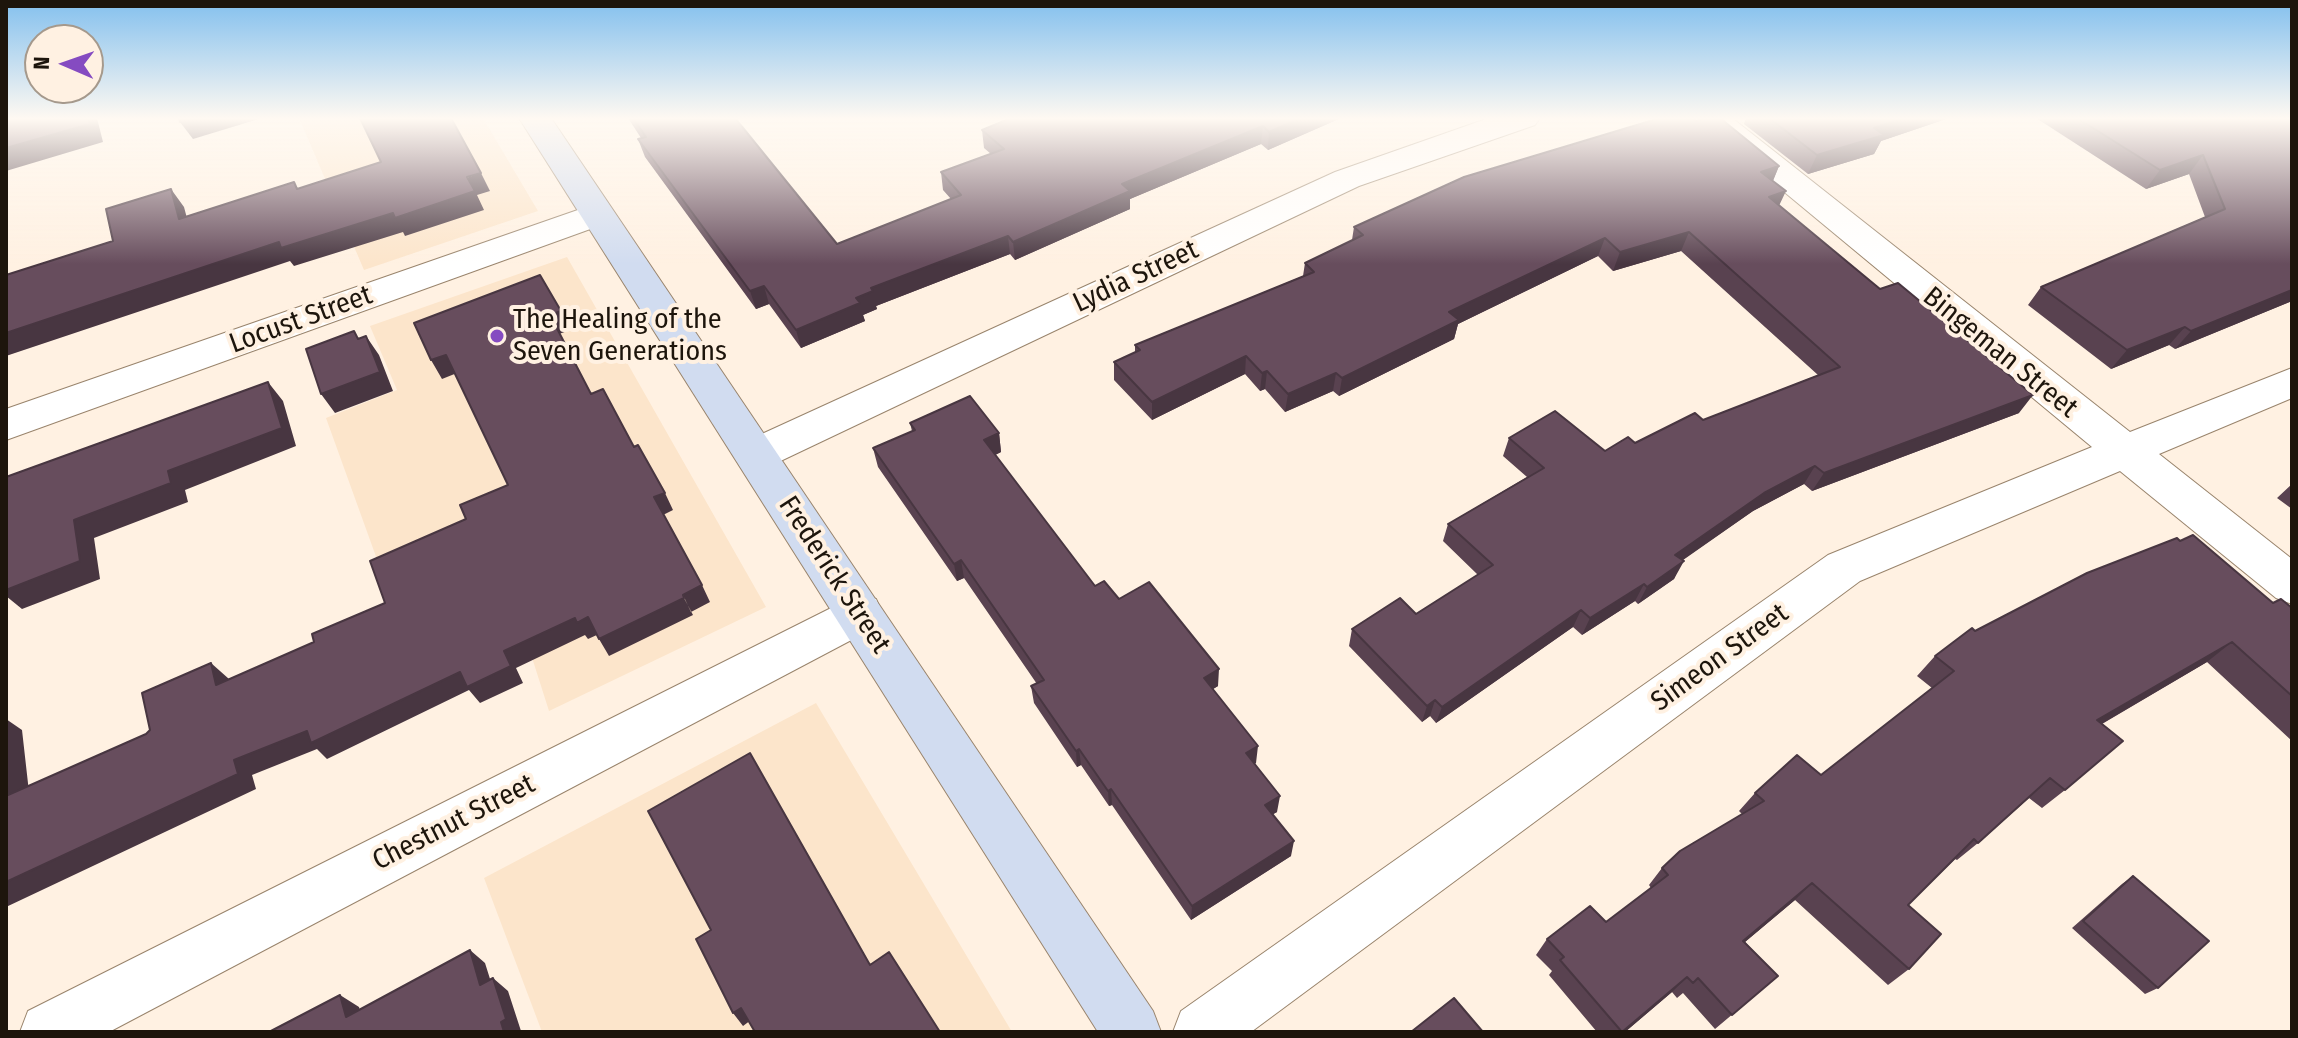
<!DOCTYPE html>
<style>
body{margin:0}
#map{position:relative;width:2298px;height:1038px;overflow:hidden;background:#fff1e2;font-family:"Fira Sans Condensed",sans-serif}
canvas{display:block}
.frame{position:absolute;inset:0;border:8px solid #1d150c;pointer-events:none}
.north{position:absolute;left:24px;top:24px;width:80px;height:80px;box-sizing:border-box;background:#fff1e2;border:2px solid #a5998c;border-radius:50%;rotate:272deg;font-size:22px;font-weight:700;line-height:32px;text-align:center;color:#1d150c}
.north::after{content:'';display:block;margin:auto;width:28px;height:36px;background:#854bc1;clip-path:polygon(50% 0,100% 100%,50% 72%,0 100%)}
</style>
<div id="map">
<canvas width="2298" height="1038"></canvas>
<div class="frame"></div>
<div class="north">N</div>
</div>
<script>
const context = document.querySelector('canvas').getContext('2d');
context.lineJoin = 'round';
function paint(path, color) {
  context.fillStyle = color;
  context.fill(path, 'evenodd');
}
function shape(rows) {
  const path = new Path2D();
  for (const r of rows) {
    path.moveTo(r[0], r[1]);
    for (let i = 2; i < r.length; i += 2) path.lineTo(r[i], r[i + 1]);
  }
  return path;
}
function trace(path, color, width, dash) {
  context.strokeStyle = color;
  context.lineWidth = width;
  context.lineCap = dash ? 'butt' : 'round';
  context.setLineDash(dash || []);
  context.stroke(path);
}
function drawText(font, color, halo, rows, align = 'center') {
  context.font = font + ' "Fira Sans Condensed",sans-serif';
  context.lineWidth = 8;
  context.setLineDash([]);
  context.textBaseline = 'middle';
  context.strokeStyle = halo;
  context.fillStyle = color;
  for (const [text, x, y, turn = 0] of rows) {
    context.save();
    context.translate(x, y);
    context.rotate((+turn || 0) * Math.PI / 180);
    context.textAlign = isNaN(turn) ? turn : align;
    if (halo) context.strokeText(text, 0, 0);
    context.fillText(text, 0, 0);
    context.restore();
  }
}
paint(shape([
 [299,118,483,118,538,211,364,270],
 [567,257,766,607,549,711,492,532,383,576,326,418,397,390,370,326],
 [816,703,1012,1032,542,1032,484,878]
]), '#fce5cb');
const minor = shape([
 [1489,118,1540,118,1535,125,1359,186,770,466,755,471,740,466,734,455,740,444,1335,172,1489,118],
 [1695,118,1732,118,2130,432,2292,368,2292,398,2159,454,2292,559,2292,604,2276,598,2120,471,1860,581,1251,1032,1173,1032,1181,1011,1828,555,2092,447,1695,118],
 [595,204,607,207,613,215,607,223,6,440,6,409,595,204],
 [859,594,876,599,882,613,876,627,109,1032,20,1032,28,1011,859,594]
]);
const secondary = shape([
 [519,118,551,118,1153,1011,1161,1032,1098,1032,519,118]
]);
trace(minor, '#99846c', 2);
trace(secondary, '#99846c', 2);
paint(minor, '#fff');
paint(secondary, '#d1dcf0');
paint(shape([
 [628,118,633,118,837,244,951,199,943,190,941,172,991,154,984,148,982,130,1011,118,1341,118,1268,150,1261,144,1130,199,1130,209,1015,260,1010,254,876,306,877,309,863,315,865,321,801,348,769,304,756,309,645,157,638,139,641,138],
 [1746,118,1949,118,1881,141,1874,154,1808,174,1744,124],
 [2036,118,2292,118,2292,301,2175,349,2169,345,2111,369,2028,305,2041,287,2205,217,2189,174,2146,189],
 [1696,121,1779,166,1773,181,1779,205,2019,413,1812,491,1804,484,1753,511,1682,560,1674,579,1638,604,1635,601,1582,635,1573,627,1436,723,1430,716,1422,722,1349,646,1352,629,1416,614,1478,575,1443,541,1448,524,1527,477,1503,456,1509,438,1605,451,1635,443,1703,420,1818,375,1681,251,1613,271,1598,256,1458,324,1454,339,1339,396,1333,391,1285,412,1265,389,1260,391,1245,374,1152,420,1114,380,1114,362,1135,352,1135,345,1303,276,1305,263,1352,240,1354,227],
 [910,423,999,433,1001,452,995,455,1095,586,1119,599,1218,686,1213,689,1256,763,1254,764,1277,812,1273,814,1291,856,1191,920,1112,805,1109,806,1081,765,1077,767,1034,703,1031,686,1037,684,964,578,957,581,878,467,873,448,912,431],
 [2292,484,2292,509,2277,498],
 [2273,603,2292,608,2292,741,2207,662,2102,724,2065,790,2042,808,2029,798,1978,843,1957,860,1955,859,1908,905,1909,969,1888,985,1795,900,1745,942,1778,976,1715,1029,1683,993,1677,998,1672,992,1625,1032,1597,1032,1549,975,1552,971,1536,955,1547,939,1606,922,1651,888,1649,885,1662,868,1742,814,1739,811,1755,793,1821,775,1932,688,1917,676,1935,656,1975,631],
 [2133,876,2158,988,2145,994,2072,928,2122,884]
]), '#594250');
paint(shape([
 [88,118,97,118,103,142,6,171,6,148],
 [192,118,262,118,193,139,180,122],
 [1301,118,1341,118,1268,150,1269,132],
 [1904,118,1949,118,1881,141,1874,154,1808,174,1817,155,1874,128],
 [1263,126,1261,144,1130,199,1130,209,1015,260,1013,242,1122,184],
 [2203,155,2189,174,2146,189,2160,170],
 [1779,166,1771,185,1761,172],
 [481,173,490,191,477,195,484,210,405,236,403,232,294,266,290,261,6,356,6,333],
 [171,189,184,207,192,237,179,219],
 [1786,191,1777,210,1769,197],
 [1689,232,1681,251,1613,271,1620,252],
 [1008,236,1010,254,876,306,877,309,863,315,865,321,801,348,796,330,871,288],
 [1605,238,1598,256,1458,324,1454,339,1339,396,1342,378,1449,312],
 [764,286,769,304,756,309,750,291],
 [2292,290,2292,301,2175,349,2191,331],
 [561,311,570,330,559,334,550,315],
 [2185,327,2169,345,2111,369,2127,350],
 [366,336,379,355,393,391,335,413,321,394],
 [446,355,457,373,442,379,431,360],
 [1246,356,1245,374,1152,420,1152,402],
 [1267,371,1265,389,1260,391,1262,373],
 [1336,373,1333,391,1285,412,1288,394],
 [268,382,283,401,296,446,185,490,188,502,94,538,100,579,22,609,6,596,6,590,74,520,168,471],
 [2033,395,2019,413,1812,491,1824,473],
 [999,433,1001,452,987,459,984,440],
 [1815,466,1804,484,1753,511,1666,572,1675,555,1764,493],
 [665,493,673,510,663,515,654,497],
 [961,560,964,578,957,581,954,564],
 [1684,561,1674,579,1638,604,1647,587],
 [1644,584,1635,601,1582,635,1590,618],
 [702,585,710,602,691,612,683,595],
 [684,598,693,615,609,656,599,639],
 [1581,610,1573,627,1436,723,1442,707],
 [588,617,599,634,588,639,585,635,516,668,523,683,480,703,469,690,327,759,317,749,252,775,256,789,6,907,6,882,234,760,504,651,575,618],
 [2232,642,2207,662,2074,740,2097,720],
 [211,663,229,679,216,685],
 [1219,669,1218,686,1203,695,1204,678],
 [1435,700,1430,716,1422,722,1427,706],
 [6,719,22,730,31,810,8,795,6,776],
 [1258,746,1256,763,1244,769,1246,753],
 [1079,749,1081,765,1077,767,1076,751],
 [1111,789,1112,805,1109,806,1108,791],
 [1280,796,1277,812,1263,820,1265,805],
 [1294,841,1291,856,1191,920,1192,906],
 [1812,883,1795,900,1727,957,1743,941],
 [470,950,485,963,496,998,480,985],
 [1687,977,1672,992,1625,1032,1621,1032],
 [493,978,508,991,521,1031,504,1032,501,1022],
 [340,995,359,1007,365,1029,346,1017],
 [741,1008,751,1020,743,1026,733,1013]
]), '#483641');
const building = shape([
 [6,118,88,118,90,124,6,148,6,118],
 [179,118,192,118,180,122,179,118],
 [360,118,451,118,481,173,467,177,475,191,395,218,393,213,281,248,279,242,6,333,6,275,113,241,106,209,171,189,179,219,294,182,297,189,381,162,360,118],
 [633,118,735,118,837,244,961,195,941,172,1004,149,982,130,1011,118,1301,118,1269,132,1263,126,1122,184,1130,191,1013,242,1008,236,871,288,873,291,856,298,860,303,796,330,764,286,750,291,638,139,646,137,633,118],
 [1660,118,1692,118,1696,121,1707,118,1720,118,1779,166,1761,172,1786,191,1769,197,1880,289,1898,283,2033,395,1824,473,1815,466,1764,493,1675,555,1684,561,1647,587,1644,584,1590,618,1581,610,1442,707,1435,700,1427,706,1352,629,1400,598,1416,614,1493,565,1448,524,1544,468,1509,438,1555,411,1605,451,1628,437,1635,443,1695,413,1703,420,1840,367,1689,232,1620,252,1605,238,1449,312,1459,320,1342,378,1336,373,1288,394,1267,371,1262,373,1246,356,1152,402,1114,362,1140,350,1135,345,1314,272,1305,263,1363,235,1354,227,1464,177,1660,118],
 [1769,118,1904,118,1874,128,1884,135,1817,155,1769,118],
 [2077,118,2292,118,2292,290,2191,331,2185,327,2127,350,2041,287,2225,209,2203,155,2160,170,2077,118],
 [540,275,561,311,550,315,591,394,603,389,634,447,638,445,665,493,654,497,702,585,683,595,684,598,599,639,588,617,577,623,575,618,504,651,511,666,467,687,460,672,311,743,307,731,234,760,238,774,6,882,6,776,8,795,146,734,150,730,142,693,211,663,216,685,314,642,312,634,385,603,370,561,466,519,460,505,508,485,446,355,431,360,414,323,540,275],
 [354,331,358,339,366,336,380,372,321,394,306,349,354,331],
 [268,382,282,428,168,471,171,483,74,520,80,561,6,590,6,477,268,382],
 [970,396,999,433,984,440,1095,586,1104,581,1119,599,1149,582,1219,669,1204,678,1258,746,1246,753,1280,796,1265,805,1294,841,1192,906,1111,789,1108,791,1079,749,1076,751,1031,686,1044,680,961,560,954,564,873,448,915,430,910,423,970,396],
 [2193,535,2273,603,2281,599,2292,608,2292,696,2232,642,2097,720,2123,741,2065,790,2050,778,1978,843,1974,839,1908,905,1941,934,1909,969,1812,883,1743,941,1778,976,1732,1015,1698,978,1693,983,1687,977,1622,1032,1560,960,1564,957,1547,939,1590,906,1606,922,1668,875,1662,868,1680,851,1764,801,1755,793,1797,755,1821,775,1954,671,1935,656,1972,628,1975,631,2087,573,2177,538,2180,541,2193,535],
 [750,753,870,965,889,952,940,1032,755,1032,741,1008,733,1013,696,939,711,930,648,811,750,753],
 [2133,876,2209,941,2158,988,2083,921,2133,876],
 [470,950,480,985,493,978,506,1019,501,1022,504,1032,269,1032,340,995,346,1017,470,950],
 [1454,998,1483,1032,1411,1032,1454,998]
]);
paint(building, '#674d5d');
trace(building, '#483641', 2);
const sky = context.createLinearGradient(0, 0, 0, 264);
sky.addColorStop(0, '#83c0ee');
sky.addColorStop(0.45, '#fff9f2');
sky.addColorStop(1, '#fff9f200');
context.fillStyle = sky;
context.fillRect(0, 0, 2298, 264);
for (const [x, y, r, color] of [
 [497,336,8,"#854bc1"]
]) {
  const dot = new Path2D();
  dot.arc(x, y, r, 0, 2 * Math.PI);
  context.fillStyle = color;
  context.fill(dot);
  trace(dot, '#fff1e2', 3);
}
drawText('28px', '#1d150c', '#fff1e2', [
 ["Lydia Street",1136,277,-25],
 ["Locust Street",301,320,-20],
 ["Bingeman Street",2000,353,39],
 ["Frederick Street",834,575,57],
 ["Simeon Street",1720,658,-36],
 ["Chestnut Street",454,823,-27]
]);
drawText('28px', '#1d150c', '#fff1e2', [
 ["The Healing of the",513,320],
 ["Seven Generations",513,352]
], 'left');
</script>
